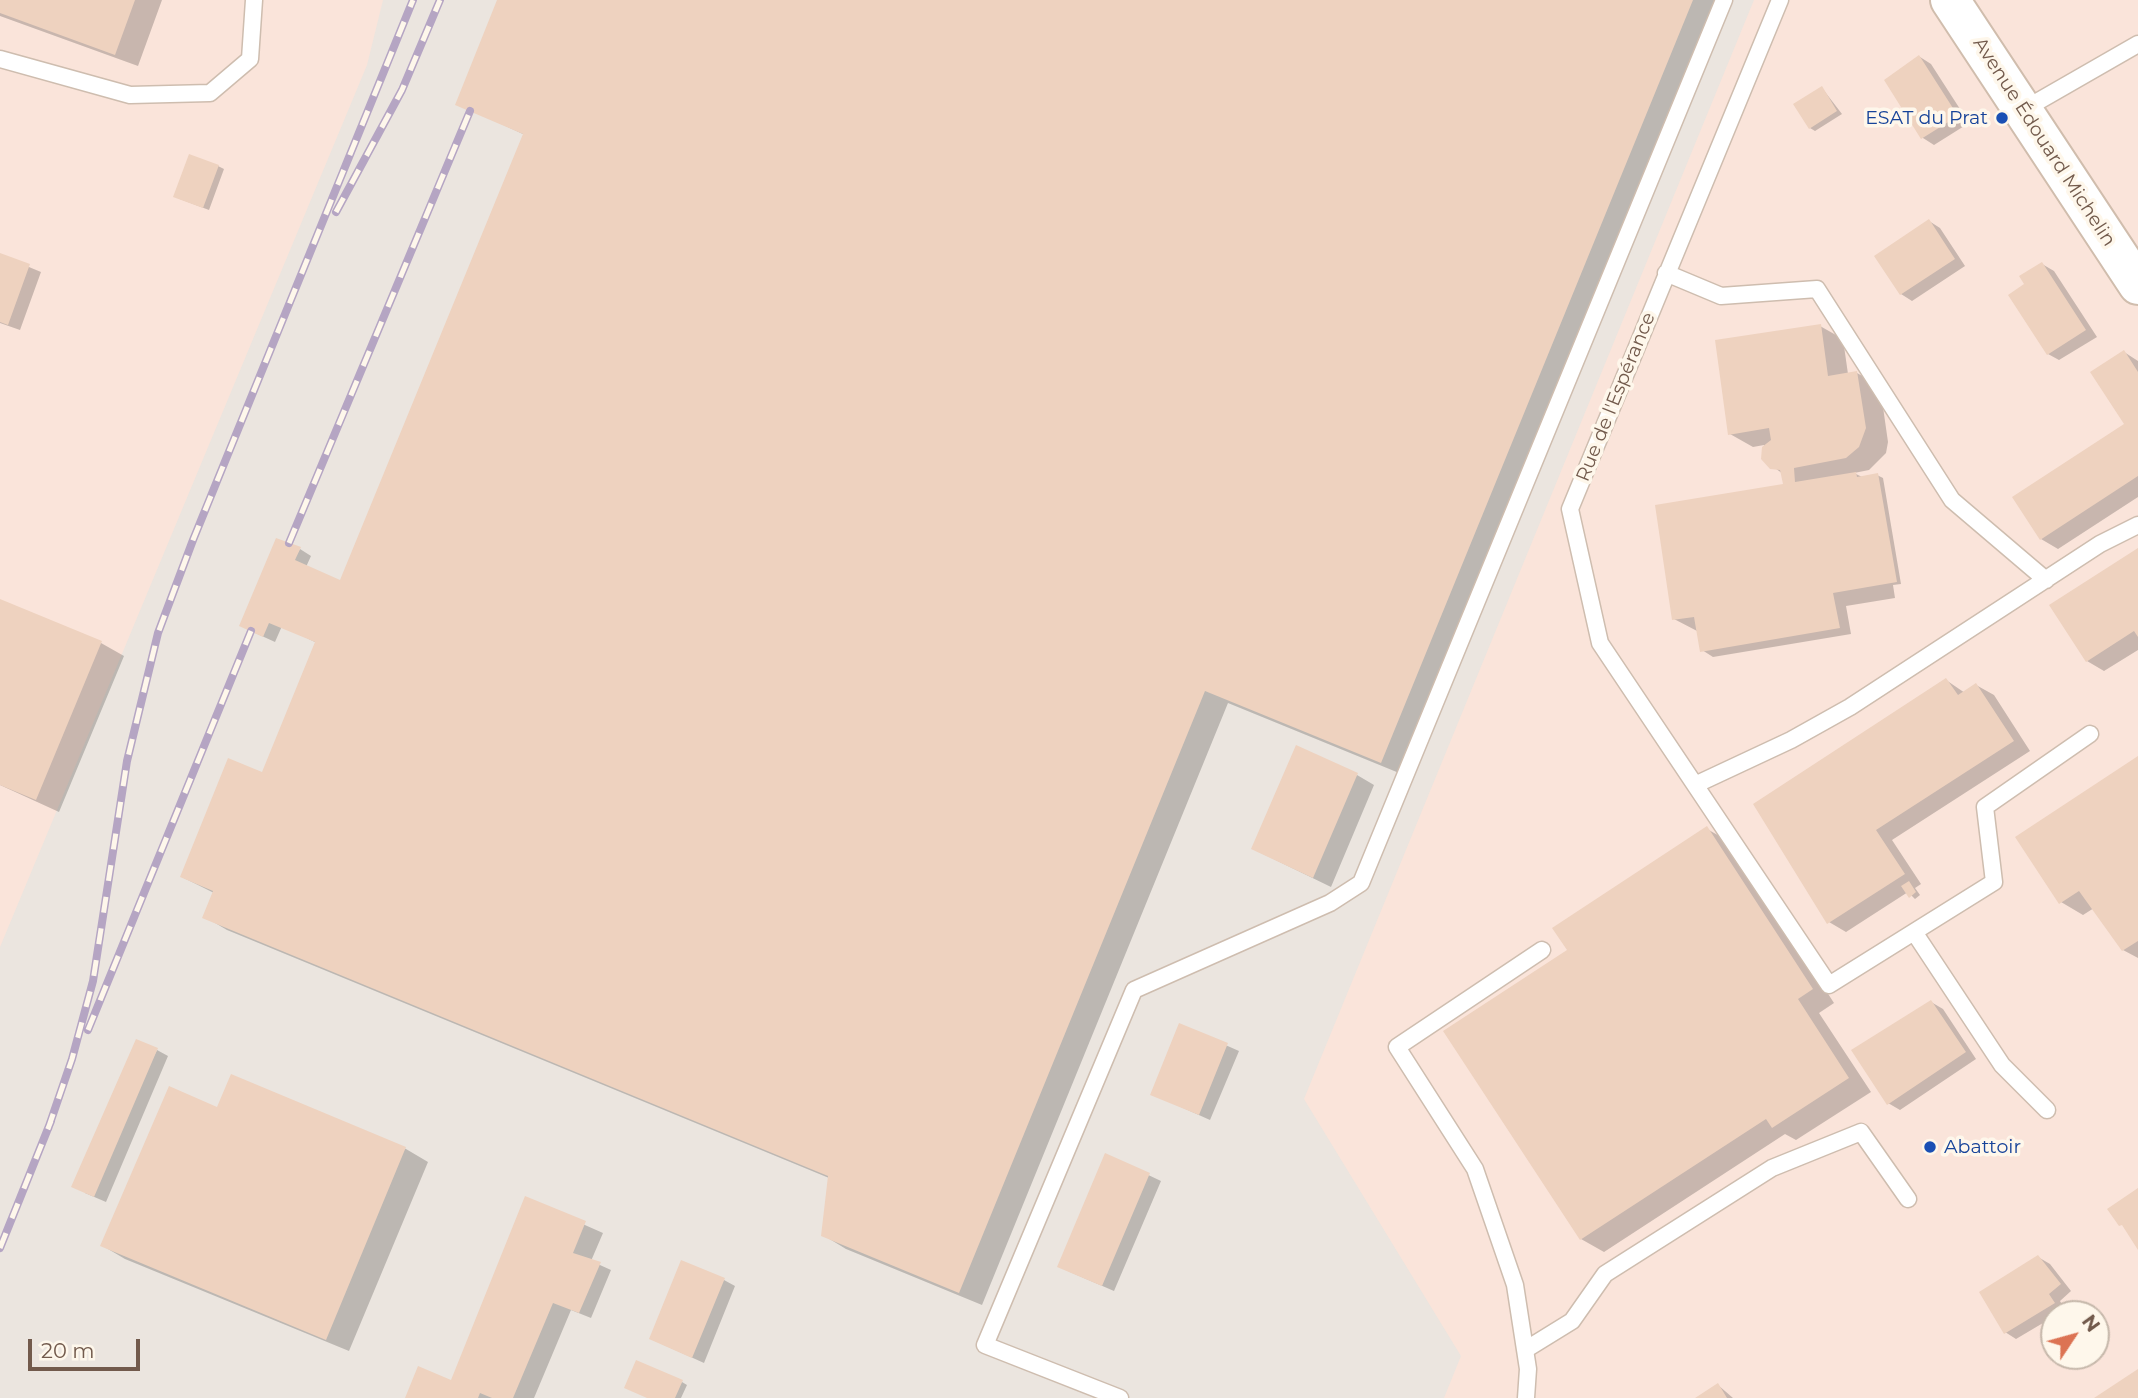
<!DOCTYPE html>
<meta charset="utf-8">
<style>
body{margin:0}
#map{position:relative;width:2138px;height:1398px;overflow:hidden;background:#fbf3e5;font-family:Montserrat,sans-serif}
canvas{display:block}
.north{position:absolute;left:2040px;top:1300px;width:70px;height:70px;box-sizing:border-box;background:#fef7eb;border:2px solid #c6b8ab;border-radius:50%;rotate:54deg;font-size:19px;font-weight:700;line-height:28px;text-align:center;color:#725a4c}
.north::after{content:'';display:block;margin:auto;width:24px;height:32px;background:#dc7353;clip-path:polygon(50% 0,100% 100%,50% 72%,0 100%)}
.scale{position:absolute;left:28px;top:1339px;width:112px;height:32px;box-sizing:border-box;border:4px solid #725a4c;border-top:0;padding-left:9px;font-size:21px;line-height:24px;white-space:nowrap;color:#725a4c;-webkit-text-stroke:5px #fef7eb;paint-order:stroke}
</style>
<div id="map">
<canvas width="2138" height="1398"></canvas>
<div class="north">N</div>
<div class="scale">20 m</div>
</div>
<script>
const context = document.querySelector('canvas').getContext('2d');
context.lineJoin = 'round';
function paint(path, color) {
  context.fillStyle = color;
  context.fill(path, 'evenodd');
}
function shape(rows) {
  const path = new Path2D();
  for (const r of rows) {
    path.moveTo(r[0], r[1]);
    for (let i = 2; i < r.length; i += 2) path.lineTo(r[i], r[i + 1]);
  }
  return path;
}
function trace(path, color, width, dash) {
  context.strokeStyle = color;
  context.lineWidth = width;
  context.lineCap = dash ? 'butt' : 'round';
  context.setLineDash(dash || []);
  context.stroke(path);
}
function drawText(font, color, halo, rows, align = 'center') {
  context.font = font + ' Montserrat,sans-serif';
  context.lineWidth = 7;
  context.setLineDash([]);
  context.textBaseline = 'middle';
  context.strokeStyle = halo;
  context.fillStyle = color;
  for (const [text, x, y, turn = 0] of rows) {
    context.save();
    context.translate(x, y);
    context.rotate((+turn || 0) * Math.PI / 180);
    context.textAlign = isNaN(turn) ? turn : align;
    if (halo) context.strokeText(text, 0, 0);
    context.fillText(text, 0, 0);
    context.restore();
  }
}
paint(shape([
 [0,0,2138,0,2138,1398,0,1398],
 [2054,1314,2096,1314,2096,1356,2054,1356]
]), '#fae4da');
paint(shape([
 [383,0,1754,0,1304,1099,1461,1356,1444,1398,0,1398,0,947,367,65]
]), '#ebe5df');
paint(shape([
 [0,0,162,0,138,66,0,16],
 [499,0,1717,0,1404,775,1228,703,982,1305,846,1249,823,1235,829,1178,227,930,205,917,214,893,182,877,263,774,317,643,282,626,275,642,253,632,300,549,311,556,306,567,341,583,525,135,458,104],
 [1920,57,1931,64,1969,123,1934,145,1923,138,1886,81],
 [1822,88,1842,114,1815,131,1810,128],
 [218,166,224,169,209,210,180,199],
 [1929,221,1940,228,1965,266,1912,301,1901,294],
 [0,255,41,272,20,330,0,323],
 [2042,264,2054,271,2097,337,2059,360,2048,354,2027,285],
 [1820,326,1843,339,1848,374,1857,373,1880,386,1888,442,1886,453,1869,470,1854,473,1862,477,1877,475,1883,478,1901,584,1893,585,1895,598,1846,606,1851,634,1713,657,1702,650,1699,632,1674,619,1785,486,1783,474,1763,459,1764,445,1753,447,1730,434],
 [2124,352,2138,361,2138,497,2058,549,2041,539,2126,425],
 [2138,550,2138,650,2104,671,2087,661],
 [0,601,101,643,124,656,59,812,0,785],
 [1946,680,1965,693,1976,685,1994,695,2030,751,1892,840,1921,884,1915,888,1920,895,1915,899,1908,892,1846,932,1829,922],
 [2138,758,2138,958,2123,950,2094,908,2083,915,2061,902],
 [1357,775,1374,785,1331,887,1253,849],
 [1707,829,1730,842,1834,1003,1819,1013,1871,1092,1796,1140,1785,1134,1604,1252,1581,1239,1569,951],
 [1931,1002,1943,1009,1976,1059,1900,1110,1888,1103],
 [1180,1025,1239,1051,1210,1120,1152,1094],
 [157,1050,168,1056,106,1202,85,1193],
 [232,1076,406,1149,428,1162,349,1351,125,1259,103,1246,218,1110],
 [1106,1155,1161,1181,1114,1291,1070,1272],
 [526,1199,603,1233,591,1261,611,1270,591,1318,571,1310,534,1398,407,1398,458,1386],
 [2038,1257,2050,1264,2071,1291,2060,1301,2065,1310,2016,1339,2005,1332],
 [724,1280,735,1286,704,1363,651,1339],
 [682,1382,687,1385,681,1398,650,1398],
 [1718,1385,1733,1398,1698,1398]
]), '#0003');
paint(shape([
 [0,0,135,0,115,55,0,13],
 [497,0,1693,0,1381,763,1205,691,959,1293,821,1236,828,1176,202,918,213,891,180,877,228,758,262,772,315,642,269,623,263,637,239,626,276,538,301,547,295,560,340,580,523,134,455,105],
 [1919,55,1958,116,1921,139,1884,80],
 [1822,86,1837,111,1809,129,1793,104],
 [189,154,219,165,203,208,173,197],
 [1929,219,1955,259,1900,295,1874,256],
 [0,253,30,264,8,325,0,322],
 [2042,262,2086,330,2047,355,2008,295,2024,284,2019,276],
 [1821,324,1828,376,1857,371,1866,428,1859,447,1846,458,1794,468,1795,482,1856,472,1857,477,1878,473,1897,582,1833,593,1840,628,1700,652,1694,617,1672,620,1655,505,1783,484,1780,470,1770,469,1761,459,1762,447,1771,440,1769,428,1728,435,1715,340],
 [2124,350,2138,372,2138,476,2040,540,2012,497,2124,424,2090,372],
 [2138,548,2138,637,2134,631,2086,662,2049,605],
 [0,599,102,641,36,800,0,785],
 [1946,678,1958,695,1976,683,2014,741,1876,830,1905,874,1827,924,1753,804],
 [1296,745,1358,773,1313,878,1251,849],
 [2138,756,2138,941,2122,951,2079,891,2059,904,2015,837],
 [1707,826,1813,989,1798,999,1849,1078,1772,1128,1766,1119,1580,1240,1443,1031,1567,950,1552,928],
 [1909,881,1916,892,1909,898,1901,886],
 [1931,1000,1966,1052,1887,1105,1851,1050],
 [1179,1023,1228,1043,1199,1115,1150,1095],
 [136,1039,158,1048,94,1197,71,1187],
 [231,1074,406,1147,326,1340,100,1246,169,1086,217,1107],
 [1105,1153,1150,1173,1102,1286,1057,1267],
 [2138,1188,2138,1250,2122,1225,2119,1226,2107,1209],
 [525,1196,586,1221,573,1253,601,1262,579,1313,553,1303,513,1398,492,1398,480,1393,478,1398,405,1398,418,1366,451,1380],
 [2038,1255,2061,1284,2049,1294,2055,1303,2004,1334,1979,1292],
 [681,1260,725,1278,692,1358,649,1339],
 [636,1360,683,1380,675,1398,647,1398,624,1388],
 [2138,1369,2138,1398,2094,1398],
 [1718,1383,1727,1398,1695,1398]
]), '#eed2bf');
const service = shape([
 [1780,0,1570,509,1600,643,1829,985,1994,882,1985,807,2090,734],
 [0,59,130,95,210,93,250,59,254,0],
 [2023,110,2138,44],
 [1666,273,1721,296,1817,289,1952,500,2046,580],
 [1697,784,1791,740,1850,707,2100,544,2138,525],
 [1914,932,2002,1065,2047,1110],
 [1525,1350,1572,1321,1605,1274,1772,1168,1861,1132,1908,1199],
 [1120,1398,985,1345,1134,990,1330,903,1361,883,1724,0],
 [1526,1398,1528,1369,1515,1285,1475,1169,1397,1047,1542,950]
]);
const secondary = shape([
 [1950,0,2138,285]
]);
trace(service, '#cebdaf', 19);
trace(secondary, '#d0bdad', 42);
trace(service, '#fff', 16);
trace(secondary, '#fff', 38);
const rail = shape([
 [336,212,402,90,440,0],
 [289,543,470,111],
 [88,1030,251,631],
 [48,1129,72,1059,93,981,127,761,158,633,193,540,413,0],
 [0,1248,51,1121]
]);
trace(rail, '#b5a5c3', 8);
trace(rail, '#fef7eb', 5, [16]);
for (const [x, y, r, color] of [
 [2002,118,7,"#1a4fb4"],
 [1930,1147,7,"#1a4fb4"]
]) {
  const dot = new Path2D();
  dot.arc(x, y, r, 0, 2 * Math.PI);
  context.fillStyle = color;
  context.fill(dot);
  trace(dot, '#fef7eb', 2.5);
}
drawText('19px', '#164399', '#fef7eb', [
 ["ESAT du Prat",1988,118],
 ["Abattoir",1944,1147,"left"]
], 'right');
drawText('19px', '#725a4c', '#fef7eb', [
 ["Avenue Édouard Michelin",2044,142,57],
 ["Rue de l'Espérance",1616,397,-68]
]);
</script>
